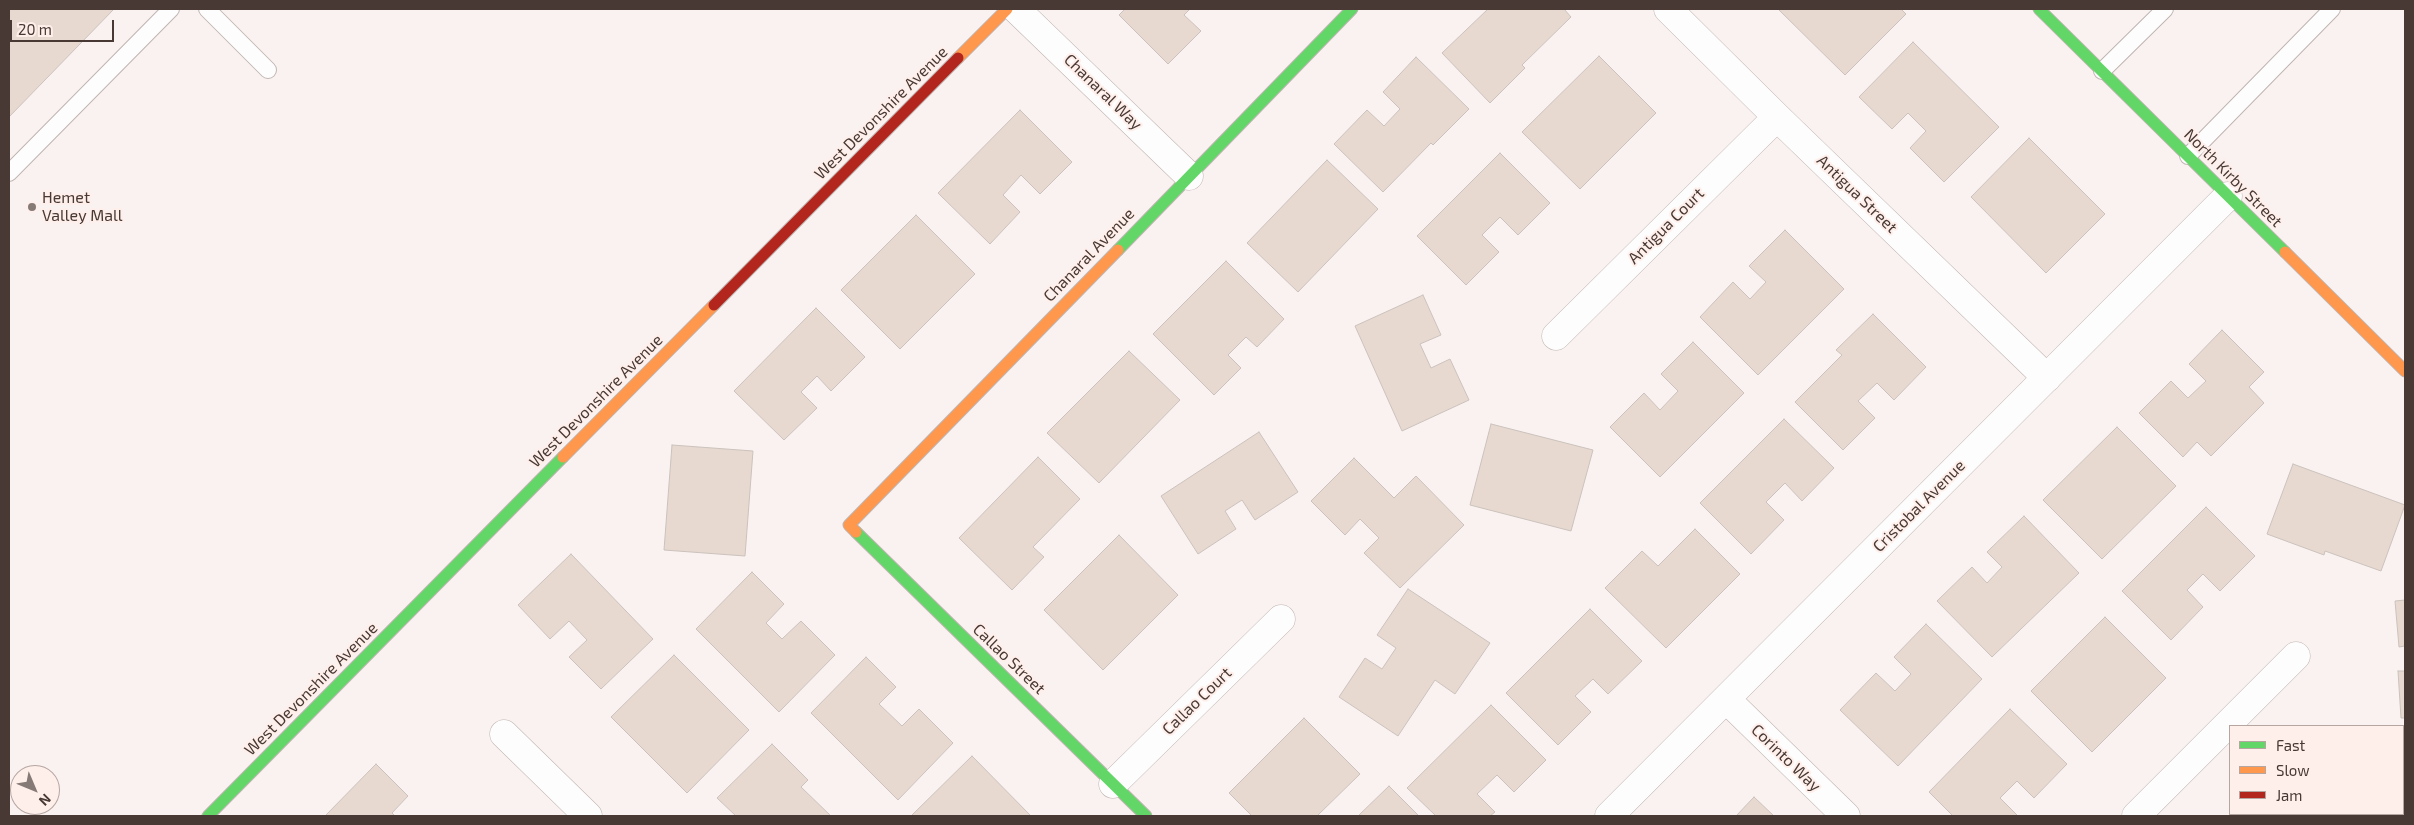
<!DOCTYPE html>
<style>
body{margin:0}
#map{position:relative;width:2414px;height:825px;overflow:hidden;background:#faf2f0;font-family:"Exo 2",sans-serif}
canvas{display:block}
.frame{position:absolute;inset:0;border:10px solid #483935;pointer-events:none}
.legend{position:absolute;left:2229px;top:725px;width:175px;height:90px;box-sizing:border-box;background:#ffefeb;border:1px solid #b6a6a2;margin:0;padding:6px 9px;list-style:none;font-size:15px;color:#483935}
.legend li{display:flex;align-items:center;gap:10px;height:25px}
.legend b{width:25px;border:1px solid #b6a6a2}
.north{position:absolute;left:10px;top:765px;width:50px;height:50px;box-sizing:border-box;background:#ffefeb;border:1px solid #b6a6a2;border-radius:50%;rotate:135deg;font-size:14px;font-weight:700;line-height:20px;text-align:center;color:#483935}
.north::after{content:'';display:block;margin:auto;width:18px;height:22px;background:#867a76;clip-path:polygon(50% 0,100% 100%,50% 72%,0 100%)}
.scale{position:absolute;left:10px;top:20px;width:104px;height:22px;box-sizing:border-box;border:2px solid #483935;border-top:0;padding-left:6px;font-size:15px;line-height:18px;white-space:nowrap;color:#483935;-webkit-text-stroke:4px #ffefeb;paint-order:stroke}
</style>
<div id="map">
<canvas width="2414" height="825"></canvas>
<div class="frame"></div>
<ul class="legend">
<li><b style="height:6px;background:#63d668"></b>Fast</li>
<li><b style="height:6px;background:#ff974d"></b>Slow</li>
<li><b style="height:6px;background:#b3261e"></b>Jam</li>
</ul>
<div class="north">N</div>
<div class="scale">20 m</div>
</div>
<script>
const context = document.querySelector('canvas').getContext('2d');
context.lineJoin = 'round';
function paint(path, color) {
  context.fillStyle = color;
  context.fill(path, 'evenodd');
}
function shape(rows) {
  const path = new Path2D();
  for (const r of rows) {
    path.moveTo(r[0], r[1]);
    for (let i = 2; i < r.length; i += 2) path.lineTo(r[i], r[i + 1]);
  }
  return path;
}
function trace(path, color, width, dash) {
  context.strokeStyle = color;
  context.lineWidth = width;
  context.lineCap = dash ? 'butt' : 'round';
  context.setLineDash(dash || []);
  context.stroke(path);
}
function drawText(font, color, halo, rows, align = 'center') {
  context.font = font + ' "Exo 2",sans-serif';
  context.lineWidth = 4;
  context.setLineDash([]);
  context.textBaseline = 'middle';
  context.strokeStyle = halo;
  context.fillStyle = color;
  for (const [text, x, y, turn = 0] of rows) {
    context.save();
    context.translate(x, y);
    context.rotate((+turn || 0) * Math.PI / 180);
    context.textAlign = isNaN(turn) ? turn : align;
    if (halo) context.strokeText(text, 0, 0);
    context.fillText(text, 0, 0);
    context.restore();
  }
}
const building = shape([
 [9,9,114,9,9,117,9,9],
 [1125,9,1190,9,1184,15,1201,31,1168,64,1119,15,1125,9],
 [1488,9,1564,9,1571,17,1522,65,1525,68,1490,103,1442,53,1488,9],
 [1778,9,1901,9,1906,14,1845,75,1778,9],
 [1913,42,1999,127,1944,182,1910,148,1926,131,1908,113,1892,129,1859,97,1913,42],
 [1599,56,1656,113,1580,189,1522,132,1599,56],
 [1416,57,1469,109,1433,145,1431,143,1383,192,1334,144,1367,110,1384,126,1400,109,1383,92,1416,57],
 [1020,110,1072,162,1040,194,1021,175,1003,195,1020,212,990,244,938,193,1020,110],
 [2029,138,2105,214,2046,273,1971,197,2029,138],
 [1500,153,1550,203,1518,235,1500,217,1482,235,1499,252,1466,285,1417,236,1500,153],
 [1327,160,1378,209,1298,292,1247,243,1327,160],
 [916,215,975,274,900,349,841,290,916,215],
 [1785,230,1844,289,1758,375,1700,317,1733,282,1750,299,1766,282,1749,266,1785,230],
 [1226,261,1284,319,1257,347,1246,337,1228,355,1241,368,1214,395,1153,334,1226,261],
 [1423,295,1441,335,1420,344,1431,368,1450,359,1469,400,1402,431,1355,326,1423,295],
 [816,308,865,357,831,391,817,376,801,392,817,408,784,440,734,391,816,308],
 [1873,314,1926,367,1894,400,1877,383,1858,401,1875,418,1843,450,1795,402,1842,355,1836,350,1873,314],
 [2222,330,2264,372,2249,387,2264,403,2211,456,2197,442,2183,457,2139,413,2171,381,2188,398,2206,381,2189,364,2222,330],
 [1693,342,1744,393,1660,477,1610,427,1644,393,1660,410,1678,391,1661,374,1693,342],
 [1129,351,1180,400,1099,483,1047,433,1129,351],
 [1784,419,1834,468,1802,501,1785,483,1766,502,1784,520,1751,554,1700,503,1784,419],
 [1491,424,1593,450,1571,531,1470,505,1491,424],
 [2117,427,2176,486,2102,559,2043,500,2117,427],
 [1259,432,1298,492,1255,520,1242,500,1225,511,1236,529,1198,554,1161,496,1259,432],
 [672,445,753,451,745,556,664,550,672,445],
 [1038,457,1080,499,1033,547,1044,557,1012,590,959,538,1038,457],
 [1354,458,1394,498,1416,476,1464,525,1400,588,1364,553,1379,538,1360,519,1345,535,1311,501,1354,458],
 [2293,464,2405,505,2381,571,2325,551,2324,555,2267,534,2293,464],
 [2206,507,2255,556,2220,591,2203,574,2187,590,2203,607,2171,640,2122,591,2206,507],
 [2024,516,2079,573,1992,657,1937,601,1972,567,1987,583,2002,567,1987,552,2024,516],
 [1695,529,1740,574,1666,648,1605,588,1642,551,1658,566,1695,529],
 [1119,535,1178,595,1103,670,1044,610,1119,535],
 [571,554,653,639,601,689,569,657,587,640,569,621,550,639,518,605,571,554],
 [752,572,784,604,766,623,782,639,801,621,835,655,779,712,696,629,752,572],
 [1408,589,1490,643,1455,694,1435,680,1398,736,1339,697,1365,658,1382,669,1396,648,1377,635,1408,589],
 [2405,600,2405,646,2399,647,2395,601,2405,600],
 [1590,609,1642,661,1608,694,1593,679,1575,696,1591,712,1558,745,1506,693,1590,609],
 [2105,617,2166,678,2092,752,2031,691,2105,617],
 [1926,624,1982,679,1898,766,1840,710,1876,673,1895,691,1911,674,1894,657,1926,624],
 [674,655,749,730,687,793,611,717,674,655],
 [866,657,896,687,879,704,902,726,919,709,953,743,898,800,811,713,866,657],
 [2398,671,2405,671,2405,718,2401,718,2398,671],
 [1491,705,1546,760,1514,792,1497,775,1477,794,1495,812,1490,816,1436,816,1407,788,1491,705],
 [2010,709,2067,764,2034,798,2017,781,2000,798,2018,816,1953,816,1929,792,2010,709],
 [1304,718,1360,774,1317,816,1252,816,1229,793,1304,718],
 [772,744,808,780,801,787,831,816,736,816,717,798,772,744],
 [972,756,1031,816,911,816,972,756],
 [2403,763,2405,765,2405,800,2403,803,2403,763],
 [376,764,408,796,392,813,395,816,325,816,376,764],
 [1389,786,1419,816,1358,816,1389,786],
 [1754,797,1774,816,1736,816,1754,797],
 [2285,814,2392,814,2389,816,2288,816,2285,814]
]);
paint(building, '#e7d9cf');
trace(building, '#cbc2bd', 1);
const lane = shape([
 [207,9,268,70],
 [2102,71,2165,9],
 [2188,156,2332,9],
 [9,173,171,9]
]);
const street = shape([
 [1016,9,1189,176],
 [1668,9,1777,117,2047,378],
 [1556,336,1777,117],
 [1726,699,1846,816],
 [504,734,588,816],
 [1113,784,1281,619],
 [1609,816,2228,196],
 [2136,816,2296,656]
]);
const fast = shape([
 [2039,9,2285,252],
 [1118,250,1352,9],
 [856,532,1146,816],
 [208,816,563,457]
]);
const slow = shape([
 [958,58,1007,9],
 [2285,252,2405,371],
 [563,457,714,305],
 [856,532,849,525,1118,250]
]);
const jam = shape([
 [714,305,958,58]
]);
trace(lane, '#bfb5b2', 18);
trace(street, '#bfb5b2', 29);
trace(fast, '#bfb5b2', 13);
trace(slow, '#bfb5b2', 13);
trace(jam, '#bfb5b2', 13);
trace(lane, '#fefdfd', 16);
trace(street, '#fefdfd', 28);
trace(fast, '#63d668', 11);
trace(slow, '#ff974d', 11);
trace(jam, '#b3261e', 11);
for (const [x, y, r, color] of [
 [32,207,5,"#867a76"]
]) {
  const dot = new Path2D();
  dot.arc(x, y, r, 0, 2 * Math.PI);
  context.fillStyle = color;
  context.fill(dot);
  trace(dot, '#ffefeb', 2);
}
drawText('16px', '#483935', '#ffefeb', [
 ["Chanaral Way",1103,92,44],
 ["West Devonshire Avenue",881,113,-45],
 ["North Kirby Street",2233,178,45],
 ["Antigua Street",1857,194,44],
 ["Antigua Court",1666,226,-45],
 ["Chanaral Avenue",1089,255,-46],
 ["West Devonshire Avenue",596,401,-45],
 ["Cristobal Avenue",1919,506,-45],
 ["Callao Street",1009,659,44],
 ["West Devonshire Avenue",311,689,-45],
 ["Callao Court",1197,701,-44],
 ["Corinto Way",1786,758,44]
]);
drawText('16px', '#483935', '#ffefeb', [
 ["Hemet",42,198],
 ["Valley Mall",42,216]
], 'left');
</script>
